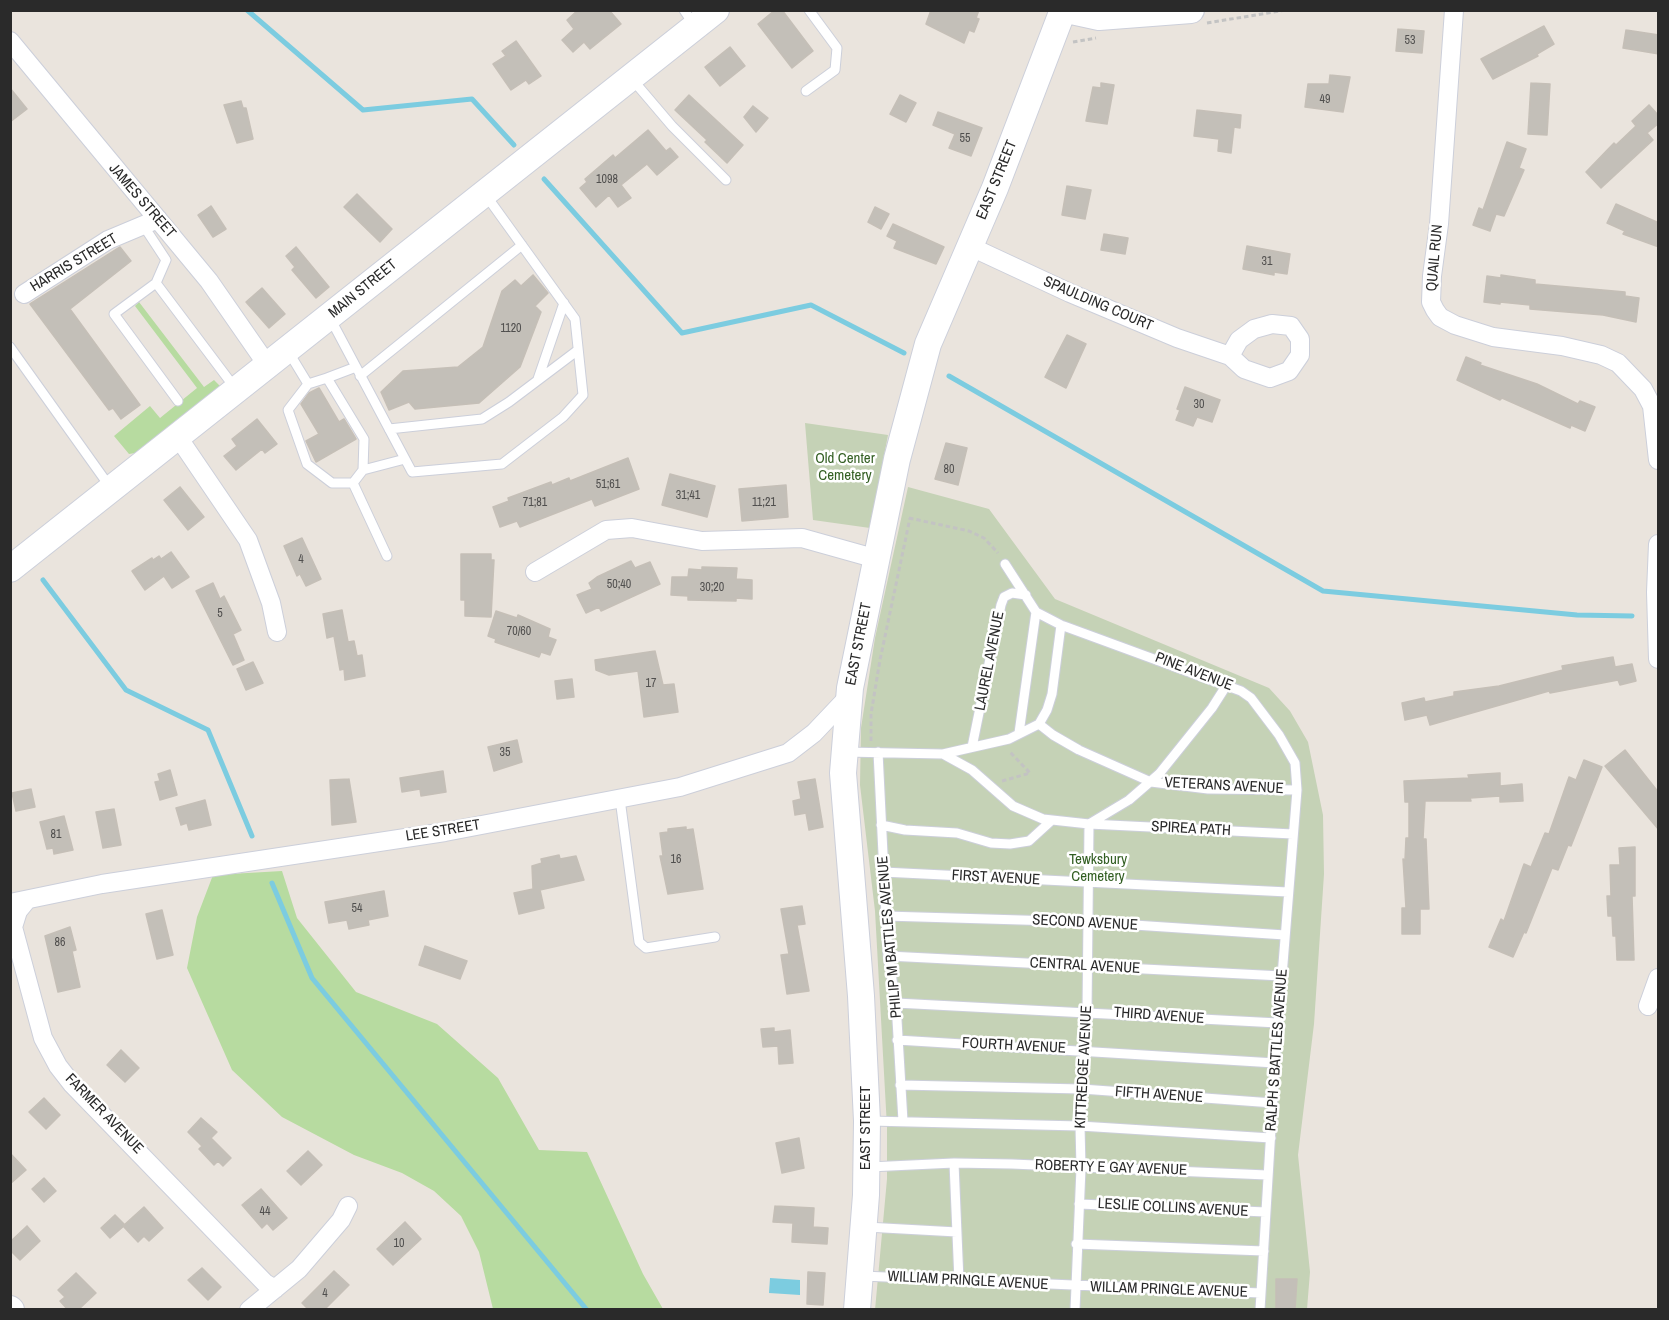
<!DOCTYPE html>
<style>
body{margin:0}
#map{position:relative;width:1669px;height:1320px;overflow:hidden;background:#eae4dd;font-family:"Archivo Narrow",sans-serif}
canvas{display:block}
.frame{position:absolute;inset:0;border:12px solid #2a2a2a;pointer-events:none}
</style>
<div id="map">
<canvas width="1669" height="1320"></canvas>
<div class="frame"></div>
</div>
<script>
const context = document.querySelector('canvas').getContext('2d');
context.lineJoin = 'round';
function paint(path, color) {
  context.fillStyle = color;
  context.fill(path, 'evenodd');
}
function shape(rows) {
  const path = new Path2D();
  for (const r of rows) {
    path.moveTo(r[0], r[1]);
    for (let i = 2; i < r.length; i += 2) path.lineTo(r[i], r[i + 1]);
  }
  return path;
}
function trace(path, color, width, dash) {
  context.strokeStyle = color;
  context.lineWidth = width;
  context.lineCap = dash ? 'butt' : 'round';
  context.setLineDash(dash || []);
  context.stroke(path);
}
function drawText(font, color, halo, rows, align = 'center') {
  context.font = font + ' "Archivo Narrow",sans-serif';
  context.lineWidth = 5;
  context.setLineDash([]);
  context.textBaseline = 'middle';
  context.strokeStyle = halo;
  context.fillStyle = color;
  for (const [text, x, y, turn = 0] of rows) {
    context.save();
    context.translate(x, y);
    context.rotate((+turn || 0) * Math.PI / 180);
    context.textAlign = isNaN(turn) ? turn : align;
    if (halo) context.strokeText(text, 0, 0);
    context.fillText(text, 0, 0);
    context.restore();
  }
}
paint(shape([
 [139,302,204,387,214,380,220,386,135,453,129,454,114,436,150,406,160,418,197,388,135,306],
 [282,871,297,918,356,992,437,1024,498,1078,539,1150,587,1152,643,1274,663,1309,493,1309,479,1252,461,1216,434,1191,402,1173,354,1155,282,1117,232,1070,187,968,197,917,213,875]
]), '#b7dba0');
paint(shape([
 [805,423,888,435,870,528,813,520],
 [908,487,989,509,1055,599,1269,688,1290,711,1308,742,1323,815,1324,874,1314,1024,1298,1155,1310,1272,1307,1309,875,1310,887,1179,887,1127,875,911,860,785,861,728,875,638]
]), '#c5d2b6');
paint(shape([
 [770,1278,800,1280,800,1295,769,1293]
]), '#7ccce0');
trace(shape([
 [247,10,363,110,472,99,514,145],
 [544,179,682,333,811,305,904,353],
 [949,376,1323,591,1577,615,1632,616],
 [43,580,126,690,208,730,252,836],
 [272,883,312,978,587,1310]
]), '#7ccce0', 5);
const building = shape([
 [578,10,609,10,621,24,590,49,584,42,573,52,562,40,574,29,567,20,578,10],
 [775,10,782,10,813,51,792,68,758,24,775,10],
 [931,10,979,10,976,18,979,19,974,32,969,30,964,43,926,24,931,10],
 [1544,26,1554,44,1537,54,1538,56,1493,79,1481,59,1544,26],
 [1398,29,1424,31,1422,53,1396,51,1398,29],
 [1626,30,1659,35,1659,54,1623,48,1626,30],
 [516,41,541,76,529,84,526,80,511,90,493,64,506,56,502,51,516,41],
 [730,47,745,66,720,86,705,67,730,47],
 [1330,75,1350,77,1343,112,1305,107,1308,84,1329,84,1330,75],
 [1101,83,1114,85,1107,124,1086,121,1093,87,1101,88,1101,83],
 [1531,83,1550,84,1547,135,1528,134,1531,83],
 [10,88,27,109,10,122,10,88],
 [689,95,743,145,727,163,705,142,707,140,675,110,689,95],
 [900,95,916,103,906,122,890,114,900,95],
 [241,101,243,108,246,108,253,139,237,143,224,105,241,101],
 [1649,105,1659,116,1659,123,1647,133,1653,140,1601,188,1586,172,1614,143,1616,145,1636,126,1632,121,1649,105],
 [753,106,768,118,756,132,744,117,753,106],
 [1197,110,1241,115,1240,128,1234,127,1231,153,1218,151,1219,139,1194,136,1197,110],
 [938,112,982,128,971,156,949,148,955,134,933,125,938,112],
 [648,130,666,151,670,148,678,157,657,175,647,164,621,185,631,198,618,207,609,195,596,207,580,188,587,182,585,179,613,155,615,158,648,130],
 [1507,142,1526,149,1519,168,1524,170,1504,216,1496,214,1490,231,1473,225,1479,208,1483,210,1507,142],
 [1067,186,1091,190,1085,219,1062,215,1067,186],
 [357,194,392,229,380,242,344,207,357,194],
 [1616,204,1659,223,1659,247,1623,234,1625,231,1607,223,1616,204],
 [211,206,226,229,213,237,198,215,211,206],
 [875,207,889,214,881,229,868,222,875,207],
 [893,224,944,247,936,264,894,248,897,241,887,236,893,224],
 [1104,234,1128,238,1125,254,1101,250,1104,234],
 [1247,246,1290,254,1287,274,1274,272,1274,275,1243,269,1247,246],
 [120,247,131,261,70,309,140,405,121,419,113,408,109,410,30,304,120,247],
 [296,247,329,287,316,298,292,270,295,267,286,256,296,247],
 [533,275,548,293,535,306,541,312,520,367,479,403,415,409,409,402,389,410,381,392,403,371,458,367,483,347,502,291,515,280,521,286,533,275],
 [1501,275,1535,280,1535,284,1625,292,1625,296,1639,298,1636,322,1603,315,1530,309,1530,305,1500,302,1500,304,1484,302,1487,276,1501,278,1501,275],
 [262,288,285,314,269,328,246,302,262,288],
 [1067,335,1086,344,1066,388,1045,377,1067,335],
 [1466,357,1481,363,1480,365,1537,384,1578,404,1580,401,1595,407,1585,431,1571,425,1570,428,1502,398,1500,400,1457,380,1466,357],
 [1185,387,1220,400,1212,422,1197,417,1193,426,1176,420,1180,410,1177,409,1185,387],
 [319,388,339,422,344,419,356,439,316,462,306,441,319,434,301,404,309,393,319,388],
 [257,419,277,444,265,453,262,449,236,470,224,456,237,446,232,439,257,419],
 [946,443,967,448,958,485,935,479,946,443],
 [628,458,639,489,595,506,592,499,520,527,517,521,500,527,493,507,509,501,508,498,551,482,552,485,569,478,570,481,628,458],
 [670,474,715,486,707,517,662,505,670,474],
 [786,485,788,517,742,521,739,489,786,485],
 [180,487,204,517,188,530,164,500,180,487],
 [302,538,321,579,306,586,300,574,297,576,284,546,302,538],
 [171,552,189,577,172,588,164,576,145,590,132,571,152,558,153,560,159,556,161,559,171,552],
 [461,554,491,554,491,560,494,560,491,617,465,616,465,600,461,600,461,554],
 [631,561,635,568,650,562,660,584,601,611,599,607,586,613,577,595,592,589,589,583,597,577,631,561],
 [702,567,737,568,736,579,752,580,752,599,736,598,736,601,688,600,688,596,671,595,672,577,688,577,689,569,702,570,702,567],
 [213,583,220,599,224,596,241,630,233,634,244,660,233,665,196,591,213,583],
 [342,610,348,642,354,641,357,656,362,655,365,676,345,680,344,669,340,670,334,636,327,638,323,614,342,610],
 [496,611,517,618,518,615,550,629,548,637,556,640,550,655,541,652,539,657,495,642,496,639,488,636,496,611],
 [655,651,663,685,674,684,678,712,644,717,638,671,609,675,596,670,595,660,655,651],
 [1613,657,1615,667,1632,664,1636,681,1620,685,1618,680,1550,693,1549,691,1430,725,1427,715,1405,720,1402,703,1424,698,1425,702,1454,696,1454,692,1499,686,1563,670,1562,666,1613,657],
 [253,662,263,683,246,690,237,669,253,662],
 [572,679,574,697,557,699,555,681,572,679],
 [517,740,522,762,494,771,488,747,517,740],
 [1625,750,1659,793,1659,830,1605,766,1625,750],
 [1584,760,1602,767,1571,846,1568,845,1558,870,1552,868,1526,933,1524,932,1513,957,1489,947,1501,919,1504,921,1524,864,1531,867,1545,833,1549,834,1569,777,1576,780,1584,760],
 [170,770,177,795,160,800,155,782,160,781,158,774,170,770],
 [443,771,446,792,421,796,420,789,402,792,400,778,443,771],
 [1500,773,1500,786,1522,784,1523,801,1500,802,1500,796,1470,798,1471,801,1425,801,1423,839,1426,839,1429,909,1420,909,1420,934,1402,934,1402,908,1406,908,1403,859,1405,860,1406,838,1409,838,1409,802,1405,802,1404,781,1469,778,1468,775,1500,773],
 [349,779,356,822,332,825,330,780,349,779],
 [815,779,823,827,809,830,806,813,795,815,793,801,801,799,798,782,815,779],
 [31,789,35,807,16,811,12,793,31,789],
 [205,800,211,825,189,830,187,823,181,825,176,808,205,800],
 [114,809,121,845,103,848,96,812,114,809],
 [64,816,73,850,54,854,53,848,47,849,40,822,64,816],
 [686,827,686,830,693,829,703,889,668,894,660,856,663,856,660,833,668,832,668,829,686,827],
 [1635,847,1635,896,1632,896,1634,960,1617,960,1616,936,1613,936,1612,916,1608,916,1607,896,1611,896,1610,865,1620,865,1619,848,1635,847],
 [559,855,560,859,576,856,584,880,540,890,544,908,519,914,514,893,533,889,532,866,542,863,541,859,559,855],
 [384,891,388,916,368,920,369,925,349,929,347,920,329,923,325,902,384,891],
 [802,906,805,924,797,925,809,991,787,994,781,955,789,954,781,909,802,906],
 [162,910,173,955,157,959,146,914,162,910],
 [70,927,76,950,72,951,80,987,58,992,45,936,70,927],
 [425,946,467,961,460,979,419,965,425,946],
 [774,1028,774,1032,790,1030,793,1063,779,1064,778,1046,763,1047,761,1029,774,1028],
 [121,1050,139,1068,125,1082,107,1065,121,1050],
 [44,1098,60,1115,46,1129,29,1112,44,1098],
 [201,1118,217,1132,211,1138,231,1158,223,1166,218,1161,214,1165,199,1149,202,1146,188,1132,201,1118],
 [799,1138,804,1168,782,1173,776,1143,799,1138],
 [308,1151,322,1165,301,1185,287,1171,308,1151],
 [10,1153,26,1170,10,1184,10,1153],
 [44,1178,56,1191,44,1202,32,1189,44,1178],
 [261,1189,287,1218,273,1230,267,1223,262,1228,242,1205,261,1189],
 [775,1206,814,1208,813,1227,828,1228,827,1244,792,1242,793,1223,773,1222,775,1206],
 [144,1207,163,1228,149,1241,144,1236,138,1242,123,1226,144,1207],
 [115,1215,125,1225,110,1238,101,1228,115,1215],
 [405,1222,421,1239,393,1265,377,1249,405,1222],
 [27,1226,40,1241,20,1260,10,1250,10,1242,27,1226],
 [202,1268,221,1287,208,1300,188,1280,202,1268],
 [334,1271,349,1285,324,1310,309,1310,302,1303,334,1271],
 [808,1272,825,1273,823,1305,807,1304,808,1272],
 [76,1273,96,1293,78,1310,68,1310,60,1301,65,1297,58,1290,76,1273],
 [1276,1279,1297,1279,1295,1309,1276,1308,1276,1279]
]);
paint(building, '#c3bfb8');
trace(building, '#c5bfb7', 1.5);
const lane = shape([
 [684,10,694,25],
 [632,79,672,126,726,180],
 [806,91,835,70,837,48,809,10],
 [143,225,166,260,156,283],
 [330,318,412,472,502,464,563,417,583,395,575,319,485,194],
 [10,347,110,487],
 [288,351,308,384,327,378,364,439,363,470,353,483,332,483,307,464,288,410,308,384],
 [360,376,522,245],
 [327,378,356,367],
 [538,379,564,303],
 [178,401,114,314,156,283,235,388],
 [389,429,482,419,509,402,578,350],
 [363,470,405,459],
 [353,483,387,556],
 [1005,564,1036,612],
 [1036,612,1061,625,1241,691,1251,698,1279,735,1295,763,1297,790,1275,1063,1260,1310],
 [1039,724,1053,735,1079,750,1151,782,1208,789,1297,790],
 [1019,733,1036,612],
 [972,747,1001,605,1004,597,1012,593,1026,595],
 [845,752,943,754,972,770,1013,806,1043,819,1089,824,1293,834],
 [878,752,888,956,896,1003,903,1121],
 [943,754,1009,739,1039,724,1047,710,1052,694,1061,625],
 [620,799,639,942,646,948,715,937],
 [1089,824,1129,800,1159,774,1212,708,1226,686],
 [881,825,905,830,957,833,991,843,1010,844,1029,841,1052,820],
 [883,872,1288,892],
 [885,916,1089,922,1285,935],
 [888,956,1282,976],
 [896,1003,1278,1023],
 [897,1040,1275,1063],
 [900,1085,1082,1089,1273,1103],
 [870,1121,1080,1126,1271,1138],
 [954,1163,959,1281],
 [869,1167,954,1163,1012,1164,1267,1175],
 [1079,1204,1266,1212],
 [866,1227,957,1232],
 [1076,1244,1264,1251],
 [862,1276,1261,1293],
 [1075,1310,1081,1168,1080,1126,1087,1012,1089,824]
]);
const street = shape([
 [1454,10,1439,224,1432,276,1431,302,1435,310,1440,317,1455,325,1493,337,1562,346,1601,355,1618,363,1643,389,1652,406,1658,460],
 [10,41,209,281,268,366],
 [969,246,1070,293,1177,338,1230,356,1244,369,1270,378,1289,371,1300,355,1300,339,1291,326,1272,324,1254,329,1239,340,1230,356],
 [24,294,108,240,158,219],
 [178,437,248,540,271,603,277,632],
 [1658,544,1656,592,1658,659],
 [535,572,606,530,632,528,702,541,802,538,877,559],
 [27,900,18,911,13,927,43,1038,58,1066,72,1084,265,1283,275,1289],
 [10,903,102,884,445,832,680,787,788,753,814,733,849,696],
 [1648,1006,1658,978],
 [249,1310,299,1269,341,1220,348,1206]
]);
const secondary = shape([
 [1067,10,1099,17,1191,10],
 [10,569,716,10],
 [10,1309,11,1310],
 [857,1310,866,1195,867,1121,861,996,843,773,850,688,897,459,928,344,995,188,1063,10]
]);
trace(lane, '#cccfda', 11);
trace(street, '#cccfda', 20);
trace(secondary, '#cccfda', 28);
trace(shape([
 [1207,23,1286,10],
 [1073,42,1096,38],
 [909,518,969,531,984,538,998,553],
 [871,741,871,714,880,660,910,518],
 [1002,781,1030,773,1009,751]
]), '#c3c3c3', 3, [4.5, 3]);
trace(lane, '#fff', 9);
trace(street, '#fff', 18);
trace(secondary, '#fff', 26);
drawText('12px', '#504f4e', null, [
 ["53",1410,41],
 ["49",1325,100],
 ["55",965,139],
 ["1098",607,180],
 ["31",1267,262],
 ["1120",511,329],
 ["30",1199,405],
 ["80",949,470],
 ["51;61",608,485],
 ["31;41",688,496],
 ["71;81",535,503],
 ["11;21",764,503],
 ["4",301,560],
 ["50;40",619,585],
 ["30;20",712,588],
 ["5",220,614],
 ["70/60",519,632],
 ["17",651,684],
 ["35",505,753],
 ["81",56,835],
 ["16",676,860],
 ["54",357,909],
 ["86",60,943],
 ["44",265,1212],
 ["10",399,1244],
 ["4",325,1294]
]);
drawText('15px', '#2a2a2a', '#fff', [
 ["EAST STREET",997,180,-68],
 ["JAMES STREET",142,201,49],
 ["QUAIL RUN",1435,258,-85],
 ["HARRIS STREET",74,263,-31],
 ["MAIN STREET",363,289,-39],
 ["SPAULDING COURT",1098,304,23],
 ["EAST STREET",859,644,-79],
 ["LAUREL AVENUE",990,661,-79],
 ["PINE AVENUE",1194,672,21],
 ["VETERANS AVENUE",1224,786,3],
 ["SPIREA PATH",1191,829,3],
 ["LEE STREET",443,831,-9],
 ["FIRST AVENUE",996,878,3],
 ["SECOND AVENUE",1085,923,3],
 ["PHILIP M BATTLES AVENUE",890,937,-95],
 ["CENTRAL AVENUE",1085,966,3],
 ["THIRD AVENUE",1159,1016,4],
 ["FOURTH AVENUE",1014,1046,3],
 ["RALPH S BATTLES AVENUE",1277,1050,-86],
 ["KITTREDGE AVENUE",1084,1067,-87],
 ["FIFTH AVENUE",1159,1095,4],
 ["FARMER AVENUE",104,1114,46],
 ["EAST STREET",866,1128,-90],
 ["ROBERTY E GAY AVENUE",1111,1168,2],
 ["LESLIE COLLINS AVENUE",1173,1208,3],
 ["WILLIAM PRINGLE AVENUE",968,1281,3],
 ["WILLAM PRINGLE AVENUE",1169,1290,2]
]);
drawText('15px', '#325e22', '#fff', [
 ["Old Center",845,459],
 ["Cemetery",845,476],
 ["Tewksbury",1098,860],
 ["Cemetery",1098,877]
]);
</script>
